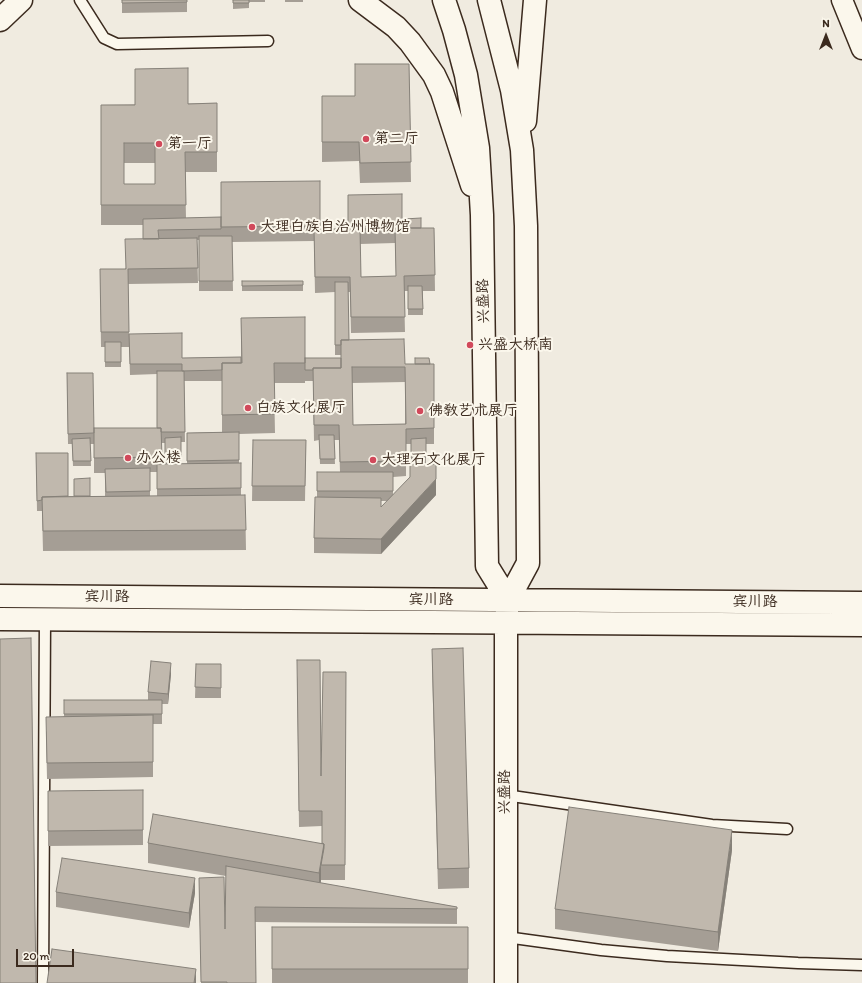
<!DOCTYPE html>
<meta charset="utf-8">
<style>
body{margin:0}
#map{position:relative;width:862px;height:983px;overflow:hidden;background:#f0ebe0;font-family:Itim,sans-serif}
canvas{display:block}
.north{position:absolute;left:806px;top:16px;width:40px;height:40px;-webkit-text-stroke:3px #fbf7ec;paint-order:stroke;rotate:0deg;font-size:11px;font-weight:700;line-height:16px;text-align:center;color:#3b2a1e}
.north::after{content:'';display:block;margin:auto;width:14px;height:18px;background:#3b2a1e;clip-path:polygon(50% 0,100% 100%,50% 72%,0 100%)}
.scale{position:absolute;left:16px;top:949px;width:58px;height:18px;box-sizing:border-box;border:2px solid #3b2a1e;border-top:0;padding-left:5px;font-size:12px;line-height:14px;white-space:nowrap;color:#3b2a1e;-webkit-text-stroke:3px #fbf7ec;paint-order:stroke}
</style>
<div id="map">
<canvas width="862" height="983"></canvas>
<div class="north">N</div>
<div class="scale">20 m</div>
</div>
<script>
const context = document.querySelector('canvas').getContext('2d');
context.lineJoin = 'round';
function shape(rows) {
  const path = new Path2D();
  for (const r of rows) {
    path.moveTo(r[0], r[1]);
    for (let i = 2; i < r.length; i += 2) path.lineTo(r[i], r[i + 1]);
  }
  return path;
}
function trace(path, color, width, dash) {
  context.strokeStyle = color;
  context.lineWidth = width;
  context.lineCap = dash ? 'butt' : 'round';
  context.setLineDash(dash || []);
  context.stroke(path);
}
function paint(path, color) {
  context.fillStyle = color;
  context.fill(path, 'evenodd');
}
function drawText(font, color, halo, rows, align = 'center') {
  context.font = font + ' Itim,"LXGW WenKai TC",sans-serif';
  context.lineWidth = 4;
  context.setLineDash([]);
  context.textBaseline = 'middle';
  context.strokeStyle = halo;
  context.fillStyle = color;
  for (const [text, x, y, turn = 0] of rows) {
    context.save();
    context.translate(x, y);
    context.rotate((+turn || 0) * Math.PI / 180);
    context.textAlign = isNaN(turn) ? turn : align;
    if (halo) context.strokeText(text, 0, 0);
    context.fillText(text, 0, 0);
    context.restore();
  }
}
const lane = shape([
 [80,0,104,38,117,44,268,41],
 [505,795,712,825,787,829],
 [506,937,601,950,667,956,798,963,862,965],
 [43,983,45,619]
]);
const street = shape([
 [842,0,862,49]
]);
const secondary = shape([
 [360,0,396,27,410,42,434,75,442,92,472,185],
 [444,0,454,30,466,75,478,148,482,215,487,566,508,600],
 [489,0,512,90,522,150,526,226,528,563,508,600,506,622,506,983],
 [525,121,535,0],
 [0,596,862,603],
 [0,619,862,625]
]);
const primary = shape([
 [0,20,21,0]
]);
trace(lane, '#3b2a1e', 13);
trace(street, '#3b2a1e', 23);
trace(secondary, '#3b2a1e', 25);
trace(primary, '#3b2a1e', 25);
trace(lane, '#fbf7ec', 10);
trace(street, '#fbf7ec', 20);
trace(secondary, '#fbf7ec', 22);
trace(primary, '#fbf7ec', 22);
paint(shape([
 [122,0,187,0,187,12,122,13],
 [233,0,249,0,249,8,233,9],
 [249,0,265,0,265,2,249,2],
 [285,0,303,0,303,2,285,2],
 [409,64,411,182,360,183,359,161,322,162,322,96,355,96],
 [217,103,217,172,185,172,186,218,221,217,320,181,320,229,434,228,435,291,423,291,423,315,408,315,408,291,404,291,405,332,351,333,350,292,348,292,349,340,405,364,434,364,434,444,426,444,426,463,411,463,411,444,406,444,406,476,393,477,393,494,436,495,381,554,314,553,314,538,317,497,317,472,340,472,339,440,334,440,335,464,320,464,319,440,314,441,313,381,305,381,305,383,274,383,275,433,239,434,239,463,241,463,241,495,245,495,246,550,43,551,42,511,37,511,36,453,68,496,105,496,105,473,94,473,94,428,157,428,157,374,130,375,129,344,129,347,121,347,121,367,105,367,105,347,101,347,100,269,125,269,143,239,143,225,101,225,101,105],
 [124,163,155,163,155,184,124,184],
 [197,240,199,240,199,291,233,291,232,242,314,241,315,293,335,292,335,355,341,355,341,358,305,363,241,318,241,357,182,358,129,334,128,284,198,283],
 [395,243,396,276,361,277,360,244],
 [184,381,222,381,222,432,187,433,187,464,181,464,181,442,185,442],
 [405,382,405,424,353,425,352,383],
 [161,443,165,443,165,464,162,464],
 [150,472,157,472,157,496,150,496],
 [381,501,387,501,381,507],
 [242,281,303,281,303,291,242,291],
 [67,373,94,433,94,444,90,444,91,466,73,466,72,444,68,444],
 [253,440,306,440,305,501,252,501],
 [432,649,469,868,469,888,438,889,432,668],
 [196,664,221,664,221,698,195,698],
 [346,672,345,880,321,880,321,883,457,907,457,924,255,922,256,983,201,983,199,878,225,929,226,876,148,863,148,843,322,843,322,826,299,827,297,675,321,776],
 [171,674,168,704,162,704,162,724,153,724,153,777,47,779,46,732,64,716,64,700,148,700,148,692],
 [143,790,143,845,48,846,48,791],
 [732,850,718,951,555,929,555,909],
 [56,892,195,893,189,928,56,907],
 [272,927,468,927,468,983,272,983]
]), '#a59e95');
paint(shape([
 [436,479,436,495,381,554,381,539],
 [171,663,171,674,168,704,168,694],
 [732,830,732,850,718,951,718,932],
 [324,844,324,863,321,865,321,880,319,893,319,873],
 [195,878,195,893,189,928,189,913],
 [196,969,196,983,194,983]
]), '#868179');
const building = shape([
 [122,0,187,0,187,2,122,3,122,0],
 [233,0,249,0,249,3,233,3,233,0],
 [355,64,409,64,411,162,360,163,359,142,322,142,322,96,355,96,355,64],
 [188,68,188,104,217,103,217,152,185,152,186,205,101,205,101,105,135,105,135,69,188,68],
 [124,143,155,143,155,184,124,184,124,143],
 [320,181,320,226,221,227,221,182,320,181],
 [402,194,402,228,434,228,435,275,404,276,405,317,351,317,350,277,315,277,314,229,348,229,348,195,402,194],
 [395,228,396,276,361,277,360,229,395,228],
 [221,217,221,229,158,230,159,239,143,239,143,219,221,217],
 [421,218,421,228,404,228,404,219,421,218],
 [199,236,232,236,233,281,199,281,199,236],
 [197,238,198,268,128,269,129,332,101,332,100,269,126,269,125,239,197,238],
 [242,281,303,281,303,285,242,286,242,281],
 [335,282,348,282,349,340,341,340,341,345,335,345,335,282],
 [408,286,422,286,423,309,408,309,408,286],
 [305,317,305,363,274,363,275,414,222,415,222,363,242,363,241,318,305,317],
 [182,333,182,358,241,357,241,363,222,363,222,370,182,371,182,364,130,364,129,334,182,333],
 [404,339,405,364,434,364,434,428,406,429,406,461,340,462,339,425,314,425,313,368,341,368,341,340,404,339],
 [352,367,405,367,406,424,353,425,352,367],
 [105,342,121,342,121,362,105,362,105,342],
 [305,358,341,358,341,368,313,368,313,370,305,370,305,358],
 [415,358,429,358,430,364,415,364,415,358],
 [157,371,184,371,185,432,161,432,161,428,157,428,157,371],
 [67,373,93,373,94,433,68,434,67,373],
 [94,428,161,428,162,457,94,458,94,428],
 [239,432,239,460,187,461,187,433,239,432],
 [319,435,334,435,335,459,320,459,319,435],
 [181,437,181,459,165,459,165,438,181,437],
 [90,438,91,461,73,461,72,439,90,438],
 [426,438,426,457,411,458,411,439,426,438],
 [253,440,306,440,305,486,252,486,253,440],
 [36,453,68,453,68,496,42,497,42,500,37,501,36,453],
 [241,463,241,488,157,489,157,464,241,463],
 [410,464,436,464,436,479,381,539,314,538,315,497,381,498,381,507,410,477,410,464],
 [150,468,150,491,106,492,105,469,150,468],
 [317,472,393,472,393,491,317,491,317,472],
 [90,478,90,496,74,496,74,479,90,478],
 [245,495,246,530,43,531,42,497,245,495],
 [31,638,36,983,0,983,0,639,31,638],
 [463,648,469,868,438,869,432,649,463,648],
 [297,660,320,660,321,776,323,672,346,672,345,865,321,865,324,848,324,844,322,843,322,811,299,811,297,660],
 [151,661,171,663,168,694,148,692,151,661],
 [196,664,221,664,221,688,195,687,196,664],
 [64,700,162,700,162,714,64,714,64,700],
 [153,715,153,762,47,763,46,717,153,715],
 [143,790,143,830,48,831,48,791,143,790],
 [569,807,732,830,718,932,555,909,569,807],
 [153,814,324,844,319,873,148,843,153,814],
 [62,858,195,878,189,913,56,892,62,858],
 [226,866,457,907,457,909,255,907,256,983,227,983,227,982,201,982,199,878,224,877,225,929,226,866],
 [272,927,468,927,468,969,272,969,272,927],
 [52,949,196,969,194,983,47,983,52,949]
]);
paint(building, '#c0b8ad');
trace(building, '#868179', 1);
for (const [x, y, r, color] of [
 [366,139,4,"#d1495b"],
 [159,144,4,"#d1495b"],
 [252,227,4,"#d1495b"],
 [470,345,4,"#d1495b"],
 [248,408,4,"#d1495b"],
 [420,411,4,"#d1495b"],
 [128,458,4,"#d1495b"],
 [373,460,4,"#d1495b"]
]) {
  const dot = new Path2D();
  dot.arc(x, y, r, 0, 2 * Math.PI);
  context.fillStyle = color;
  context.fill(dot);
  trace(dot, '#fbf7ec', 1.5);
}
drawText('15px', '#3b2a1e', '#fbf7ec', [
 ["第二厅",374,139],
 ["第一厅",167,144],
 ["大理白族自治州博物馆",260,227],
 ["兴盛大桥南",478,345],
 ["白族文化展厅",256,408],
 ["佛教艺术展厅",428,411],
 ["办公楼",136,458],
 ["大理石文化展厅",381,460]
], 'left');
drawText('15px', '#3b2a1e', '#fbf7ec', [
 ["兴盛路",484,301,-91],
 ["宾川路",107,597],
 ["宾川路",431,600],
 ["宾川路",755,602],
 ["兴盛路",505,792,-90]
]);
</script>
